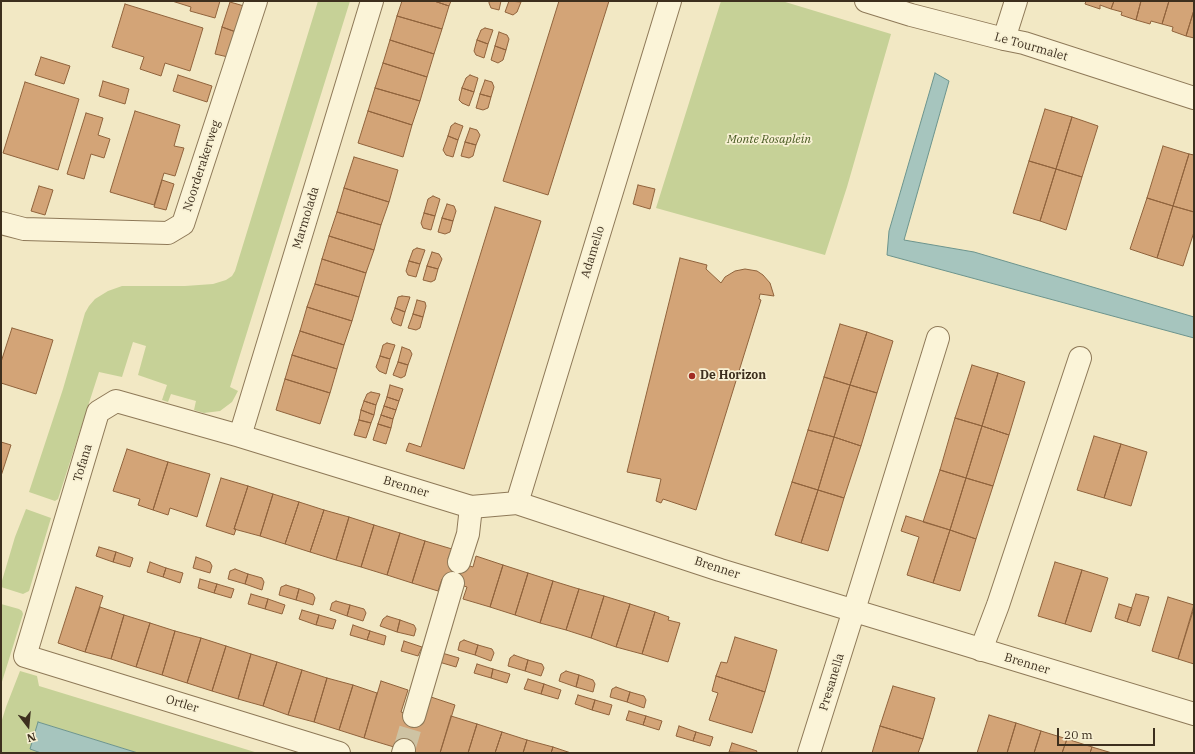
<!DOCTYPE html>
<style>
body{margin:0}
#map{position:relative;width:1195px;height:754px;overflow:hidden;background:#f2e8c4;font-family:"IBM Plex Serif",serif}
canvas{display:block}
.frame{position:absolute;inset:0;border:2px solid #3d2f1e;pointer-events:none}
.north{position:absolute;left:8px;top:706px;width:40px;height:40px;-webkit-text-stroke:3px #f8f1d4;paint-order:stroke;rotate:164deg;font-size:11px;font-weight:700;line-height:16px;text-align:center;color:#3d2f1e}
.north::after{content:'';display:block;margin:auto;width:14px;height:18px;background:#3d2f1e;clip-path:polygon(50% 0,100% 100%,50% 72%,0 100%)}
.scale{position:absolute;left:1057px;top:728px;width:98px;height:18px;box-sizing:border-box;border:2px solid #3d2f1e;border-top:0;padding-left:5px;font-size:12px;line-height:14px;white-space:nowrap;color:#3d2f1e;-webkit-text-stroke:3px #f8f1d4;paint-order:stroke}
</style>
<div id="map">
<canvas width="1195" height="754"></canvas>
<div class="frame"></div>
<div class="north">N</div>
<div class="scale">20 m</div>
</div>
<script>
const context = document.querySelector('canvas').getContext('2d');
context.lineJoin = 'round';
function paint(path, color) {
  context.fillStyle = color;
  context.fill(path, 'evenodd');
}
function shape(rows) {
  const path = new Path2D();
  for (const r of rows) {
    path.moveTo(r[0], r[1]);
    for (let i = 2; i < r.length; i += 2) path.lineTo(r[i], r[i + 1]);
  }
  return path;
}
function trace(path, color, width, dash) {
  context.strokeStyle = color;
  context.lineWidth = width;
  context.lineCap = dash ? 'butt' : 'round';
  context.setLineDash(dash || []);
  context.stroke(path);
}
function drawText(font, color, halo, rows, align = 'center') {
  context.font = font + ' "IBM Plex Serif",serif';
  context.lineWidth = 3.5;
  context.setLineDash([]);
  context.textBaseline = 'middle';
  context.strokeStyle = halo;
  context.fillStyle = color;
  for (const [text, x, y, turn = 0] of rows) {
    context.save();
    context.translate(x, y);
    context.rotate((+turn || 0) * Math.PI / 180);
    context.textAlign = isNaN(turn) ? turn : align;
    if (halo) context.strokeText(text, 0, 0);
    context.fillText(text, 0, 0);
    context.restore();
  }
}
paint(shape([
 [318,1,350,1,230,387,238,391,232,402,220,411,204,413,194,410,196,401,171,394,168,402,162,400,167,385,138,375,146,346,133,342,122,377,99,372,58,499,55,501,29,492,63,389,85,313,89,306,95,299,108,291,122,286,185,286,213,284,226,280,232,276,235,271],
 [721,1,782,1,891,34,847,187,825,255,656,208],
 [26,509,51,518,29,591,23,594,1,587,1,584,15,537],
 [1,604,19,609,22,611,23,614,1,685],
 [20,671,37,676,39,686,258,753,138,753,38,722,30,749,41,753,1,753,1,723,6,707]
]), '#c6d197');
const water = shape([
 [935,73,949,81,904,240,974,252,1194,317,1194,338,887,255,889,231,935,73],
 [38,722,138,753,41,753,30,749,38,722]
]);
paint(water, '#a6c5be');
trace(water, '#6c948d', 1);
const building = shape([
 [172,1,220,1,215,18,190,11,191,7,172,1],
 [402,1,434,1,449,6,442,29,397,16,402,1],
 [434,1,451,1,449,6,434,1],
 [489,1,501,1,499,10,491,8,489,3,489,1],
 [509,1,521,2,517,12,513,15,505,12,509,1],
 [559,1,609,1,548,195,503,181,559,1],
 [1086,1,1114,1,1111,9,1100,5,1100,9,1085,4,1086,1],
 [1114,1,1141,1,1136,20,1121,15,1122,12,1111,9,1114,1],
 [1141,1,1169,1,1162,24,1151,21,1150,24,1136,20,1141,1],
 [1169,1,1194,1,1194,10,1186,36,1172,31,1173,27,1162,24,1169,1],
 [230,2,244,6,236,32,222,27,230,2],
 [125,4,203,28,190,71,165,63,161,76,140,69,144,57,112,47,125,4],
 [1194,10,1194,38,1186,36,1194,10],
 [397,16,442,29,434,54,390,40,397,16],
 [222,27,236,32,228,57,215,54,222,27],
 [485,28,493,30,488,44,477,40,481,30,485,28],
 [499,32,507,35,509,39,506,50,495,46,499,32],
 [390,40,434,54,427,77,383,63,390,40],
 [477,40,488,44,484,58,476,55,474,51,477,40],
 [495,46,506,50,503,60,498,63,491,60,495,46],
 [41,57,70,66,64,84,35,75,41,57],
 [383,63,427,77,420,101,375,88,383,63],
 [178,75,212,86,207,102,173,91,178,75],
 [470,75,478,78,474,92,462,88,466,78,470,75],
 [485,80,492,82,494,87,491,97,480,94,485,80],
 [103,81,129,89,125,104,99,96,103,81],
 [25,82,79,99,58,170,3,153,25,82],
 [375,88,420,101,412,125,368,111,375,88],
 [462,88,474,92,469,106,462,103,459,100,462,88],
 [480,94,491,97,488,108,483,110,476,108,480,94],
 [1045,109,1072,117,1056,169,1029,161,1045,109],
 [135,111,180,125,174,146,184,148,175,176,164,173,154,205,110,192,135,111],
 [368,111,412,125,403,157,358,143,368,111],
 [86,113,103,118,98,135,110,139,104,158,91,154,84,179,67,174,86,113],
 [1072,117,1098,126,1082,177,1056,169,1072,117],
 [455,123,463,126,458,140,448,136,451,126,455,123],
 [470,128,477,130,480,135,476,145,465,142,470,128],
 [448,136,458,140,453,157,446,155,443,150,448,136],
 [465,142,476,145,473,156,469,158,461,156,465,142],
 [1163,146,1189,154,1173,206,1147,198,1163,146],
 [1189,154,1194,155,1194,212,1173,206,1189,154],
 [354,157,398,170,389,202,344,188,354,157],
 [1029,161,1056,169,1040,221,1013,213,1029,161],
 [1056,169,1082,177,1066,230,1040,221,1056,169],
 [162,180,174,184,166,210,154,207,162,180],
 [638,185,655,189,650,209,633,204,638,185],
 [39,186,53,190,45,215,31,211,39,186],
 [344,188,389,202,381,225,337,212,344,188],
 [433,196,440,199,435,216,424,213,428,199,433,196],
 [1147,198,1173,206,1157,258,1130,249,1147,198],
 [447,204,454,206,456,211,453,221,442,218,447,204],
 [1173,206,1194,212,1194,232,1183,266,1157,258,1173,206],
 [495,207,541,221,464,469,406,451,409,443,421,447,495,207],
 [337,212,381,225,374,250,329,236,337,212],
 [424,213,435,216,431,230,423,228,421,223,424,213],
 [442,218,453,221,450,232,445,234,438,232,442,218],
 [329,236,374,250,366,273,322,259,329,236],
 [417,248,425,250,420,264,409,261,413,250,417,248],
 [432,252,439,254,442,259,438,269,427,266,432,252],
 [680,258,707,265,706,269,721,283,725,277,735,271,745,269,757,271,763,275,770,283,774,296,760,294,759,299,761,300,696,510,663,499,661,503,656,501,661,479,627,472,680,258],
 [322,259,366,273,359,297,315,284,322,259],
 [409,261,420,264,416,277,408,275,406,271,409,261],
 [427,266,438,269,435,280,431,282,423,280,427,266],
 [315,284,359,297,352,321,307,307,315,284],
 [402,296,410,297,405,312,395,308,398,297,402,296],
 [417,300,425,302,426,306,423,317,413,314,417,300],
 [307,307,352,321,344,345,300,331,307,307],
 [395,308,405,312,401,326,393,323,391,319,395,308],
 [413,314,423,317,420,328,416,330,408,328,413,314],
 [840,324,867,332,850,385,824,377,840,324],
 [12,328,53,340,36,394,1,383,1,362,12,328],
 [300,331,344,345,337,369,292,355,300,331],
 [867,332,893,341,877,393,850,385,867,332],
 [387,343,395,345,390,359,380,356,383,345,387,343],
 [402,347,410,350,412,354,408,365,398,362,402,347],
 [292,355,337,369,330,393,285,379,292,355],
 [380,356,390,359,386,374,379,371,376,367,380,356],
 [398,362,408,365,405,376,401,378,393,375,398,362],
 [972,365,998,373,982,426,955,418,972,365],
 [998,373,1025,382,1009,435,982,426,998,373],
 [824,377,850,385,834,437,808,430,824,377],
 [285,379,330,393,320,424,276,410,285,379],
 [390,385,403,389,399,401,387,397,390,385],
 [850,385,877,393,861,446,834,437,850,385],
 [371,392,380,394,376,405,364,401,367,394,371,392],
 [387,397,399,401,396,410,384,406,387,397],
 [364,401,376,405,374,415,361,410,364,401],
 [384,406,396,410,393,419,381,415,384,406],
 [361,410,374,415,371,423,359,420,361,410],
 [381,415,393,419,391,428,378,424,381,415],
 [955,418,982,426,966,478,940,470,955,418],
 [359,420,371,423,366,438,354,435,359,420],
 [378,424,391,428,386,444,373,440,378,424],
 [982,426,1009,435,993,486,966,478,982,426],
 [808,430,834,437,818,490,792,482,808,430],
 [1094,436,1121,444,1104,498,1077,490,1094,436],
 [834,437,861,446,844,498,818,490,834,437],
 [1,442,11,445,1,476,1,442],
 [1121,444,1147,452,1131,506,1104,498,1121,444],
 [127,449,168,462,153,510,138,505,140,499,113,491,127,449],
 [168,462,210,474,197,517,170,508,168,515,153,510,168,462],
 [940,470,966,478,950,530,923,522,940,470],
 [221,478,248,486,234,529,236,529,234,535,206,526,221,478],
 [966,478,993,486,976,539,950,530,966,478],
 [792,482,818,490,801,543,775,535,792,482],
 [248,486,273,494,260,536,234,529,248,486],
 [818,490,844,498,828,551,801,543,818,490],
 [273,494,299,502,285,544,260,536,273,494],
 [299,502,324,510,310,552,285,544,299,502],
 [324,510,349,517,336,560,310,552,324,510],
 [906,516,950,530,933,583,907,575,919,537,901,531,906,516],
 [349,517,374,525,361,567,336,560,349,517],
 [374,525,400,533,387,575,361,567,374,525],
 [950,530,976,539,960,591,933,583,950,530],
 [400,533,425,541,412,583,387,575,400,533],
 [425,541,452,549,448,559,473,567,476,556,503,565,490,607,463,599,467,587,442,579,438,591,412,583,425,541],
 [99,547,116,552,113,562,96,556,99,547],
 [116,552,133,558,130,567,113,562,116,552],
 [196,557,210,562,212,566,210,573,193,568,196,557],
 [150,562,166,568,163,577,147,572,150,562],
 [1055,562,1082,570,1065,624,1038,616,1055,562],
 [503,565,528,573,515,615,490,607,503,565],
 [166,568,183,573,180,583,163,577,166,568],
 [235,569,248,574,245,584,228,579,230,571,235,569],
 [1082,570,1108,578,1091,632,1065,624,1082,570],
 [528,573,553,581,540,623,515,615,528,573],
 [248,574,262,578,264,582,262,590,245,584,248,574],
 [200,579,217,584,214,593,198,588,200,579],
 [553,581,579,589,566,630,540,623,553,581],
 [217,584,234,589,231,598,214,593,217,584],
 [286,585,299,589,296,600,279,595,281,587,286,585],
 [76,587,103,596,85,652,58,643,76,587],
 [299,589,313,594,315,598,313,605,296,600,299,589],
 [579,589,604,596,591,638,566,630,579,589],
 [251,594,268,599,265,609,248,604,251,594],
 [1136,594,1149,597,1140,626,1127,622,1136,594],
 [604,596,630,604,616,647,591,638,604,596],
 [1168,597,1194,605,1178,659,1152,651,1168,597],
 [268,599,285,605,282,614,265,609,268,599],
 [336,601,350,605,347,616,330,610,332,603,336,601],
 [630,604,655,612,642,654,616,647,630,604],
 [1119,604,1132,608,1127,622,1115,618,1119,604],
 [350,605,364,609,366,613,363,621,347,616,350,605],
 [100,607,124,615,111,659,85,652,100,607],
 [1194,608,1194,664,1178,659,1194,608],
 [302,610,319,615,316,625,299,619,302,610],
 [655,612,669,617,668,620,680,623,668,662,642,654,655,612],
 [124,615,150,623,136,667,111,659,124,615],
 [319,615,336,620,333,629,316,625,319,615],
 [387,616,400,620,397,632,380,626,383,619,387,616],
 [400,620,414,625,416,629,414,636,397,632,400,620],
 [150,623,175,631,162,675,136,667,150,623],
 [353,625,370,631,367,640,350,635,353,625],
 [175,631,201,638,187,683,162,675,175,631],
 [370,631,386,636,384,645,367,640,370,631],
 [735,637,777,650,765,692,716,676,721,662,727,663,735,637],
 [201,638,226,646,212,691,187,683,201,638],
 [464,640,478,645,475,655,458,650,460,642,464,640],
 [404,641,422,647,418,656,401,651,404,641],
 [478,645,492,649,494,653,491,661,475,655,478,645],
 [226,646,251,654,238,699,212,691,226,646],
 [442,653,459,658,456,667,439,662,442,653],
 [251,654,277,662,263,706,238,699,251,654],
 [514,655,528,660,525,671,508,666,510,658,514,655],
 [528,660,542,664,544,668,541,676,525,671,528,660],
 [277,662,302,670,288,715,263,706,277,662],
 [477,664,493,669,491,678,474,673,477,664],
 [493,669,510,674,507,683,491,678,493,669],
 [302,670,327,678,314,722,288,715,302,670],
 [566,671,579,675,576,687,559,681,561,674,566,671],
 [579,675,593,680,595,684,593,692,576,687,579,675],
 [716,676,765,692,752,733,709,720,718,693,712,691,716,676],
 [327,678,353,685,339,730,314,722,327,678],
 [528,679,544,684,541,694,524,689,528,679],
 [381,681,408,690,401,712,414,716,428,696,455,705,440,753,414,753,364,738,381,681],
 [544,684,561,690,558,699,541,694,544,684],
 [353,685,377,693,364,738,339,730,353,685],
 [893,686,935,698,923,739,880,726,893,686],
 [616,687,630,692,627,702,610,697,612,689,616,687],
 [630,692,644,696,646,700,644,708,627,702,630,692],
 [578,695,595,700,592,710,575,704,578,695],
 [595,700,612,705,609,715,592,710,595,700],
 [629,711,646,716,643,725,626,720,629,711],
 [989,715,1016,723,1007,753,977,753,989,715],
 [451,716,477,724,468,753,440,753,451,716],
 [646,716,662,721,659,730,643,725,646,716],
 [1016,723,1041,731,1034,753,1007,753,1016,723],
 [477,724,502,732,495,753,468,753,477,724],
 [679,726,696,732,693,741,676,736,679,726],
 [880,726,923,739,918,753,872,753,880,726],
 [1041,731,1067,739,1062,753,1034,753,1041,731],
 [502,732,527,740,523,753,495,753,502,732],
 [696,732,713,737,710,746,693,741,696,732],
 [1067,739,1092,747,1090,753,1062,753,1067,739],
 [527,740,553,747,551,753,523,753,527,740],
 [732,743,757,751,756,753,729,752,732,743],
 [553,747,571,753,551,753,553,747],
 [1092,747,1112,753,1090,753,1092,747]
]);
paint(building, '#d3a477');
trace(building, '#90633c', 1);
trace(shape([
 [404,750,414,716]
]), '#cec3a3', 22, [22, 11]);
const pedestrian = shape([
 [459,562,468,534,471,507],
 [854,610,938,338],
 [981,650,998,605,1080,358],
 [414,716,453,583],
 [403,753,404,750]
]);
const minor = shape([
 [866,1,911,15,1004,39,1024,43,1194,98],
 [1004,39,1016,1],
 [1,223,24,229,168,233,183,224,256,1],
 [240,436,372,1],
 [517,503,670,1],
 [339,753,25,656,98,412,116,401,240,436,471,507,517,503,720,570,1194,714],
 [809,753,854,610]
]);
trace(pedestrian, '#8e7958', 24);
trace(minor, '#8e7958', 24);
trace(pedestrian, '#fbf4d8', 22);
trace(minor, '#fbf4d8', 22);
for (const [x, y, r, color] of [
 [692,376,4,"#a22c23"]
]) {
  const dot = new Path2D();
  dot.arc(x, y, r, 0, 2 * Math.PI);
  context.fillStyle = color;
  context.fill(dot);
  trace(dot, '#f8f1d4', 1.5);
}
drawText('12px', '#3d2f1e', '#f8f1d4', [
 ["Le Tourmalet",1031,47,16],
 ["Noorderakerweg",202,166,-72],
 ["Marmolada",306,218,-73],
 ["Adamello",593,252,-73],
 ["Tofana",83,463,-73],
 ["Brenner",406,487,17],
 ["Brenner",717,568,18],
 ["Brenner",1027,664,17],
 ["Presanella",832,682,-73],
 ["Ortler",182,704,17]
]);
drawText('italic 12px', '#495b23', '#f8f1d4', [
 ["Monte Rosaplein",769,140]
]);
drawText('bold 12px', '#3d2f1e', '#f8f1d4', [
 ["De Horizon",700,376]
], 'left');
</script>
